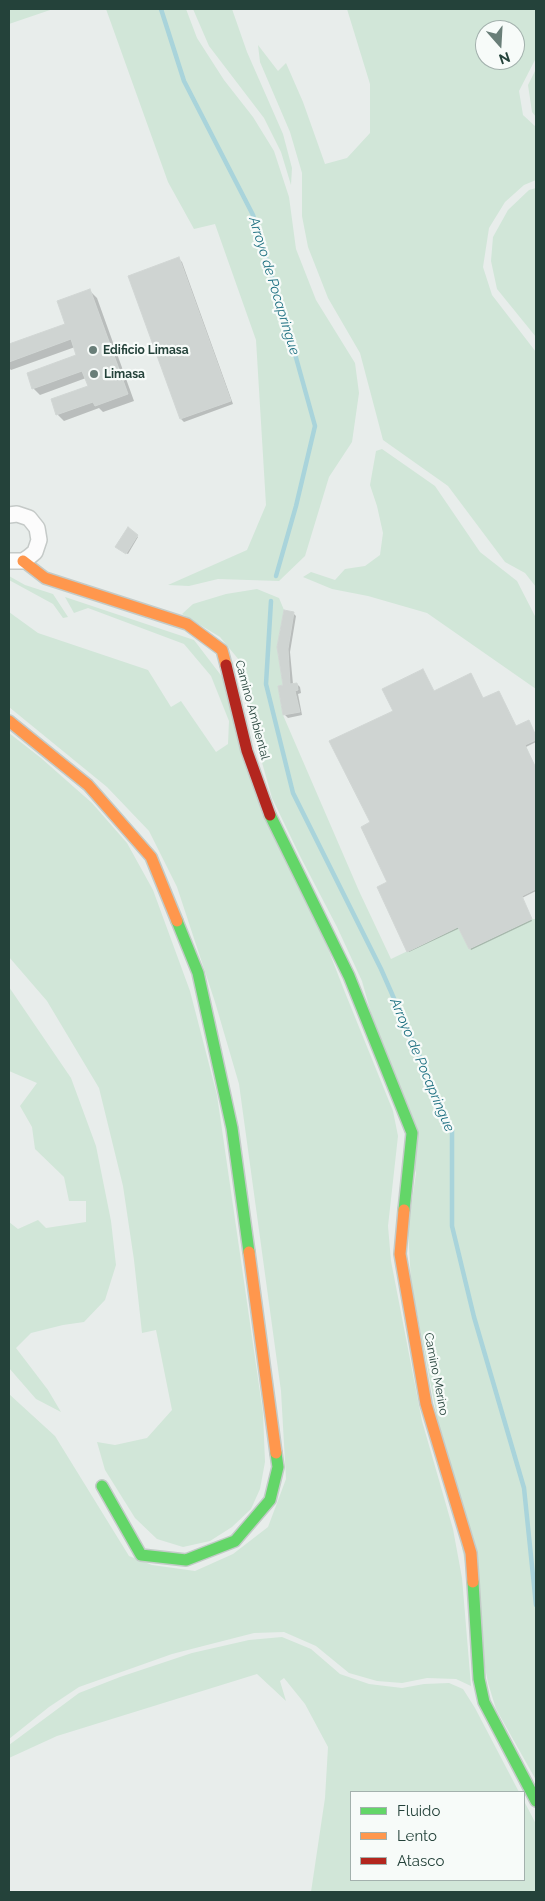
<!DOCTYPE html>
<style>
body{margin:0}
#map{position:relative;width:545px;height:1901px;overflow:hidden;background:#e8edeb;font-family:Raleway,sans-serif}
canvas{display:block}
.frame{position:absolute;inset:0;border:10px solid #24423a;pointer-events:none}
.legend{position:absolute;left:350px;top:1791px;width:175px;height:90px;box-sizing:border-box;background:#f7fbf9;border:1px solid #a3b1ad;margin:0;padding:6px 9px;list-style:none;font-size:15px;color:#24423a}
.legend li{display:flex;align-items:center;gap:10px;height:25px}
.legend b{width:25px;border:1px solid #a3b1ad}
.north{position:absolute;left:475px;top:20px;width:50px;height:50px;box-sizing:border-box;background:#f7fbf9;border:1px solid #a3b1ad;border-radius:50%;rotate:161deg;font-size:14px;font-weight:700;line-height:20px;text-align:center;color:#24423a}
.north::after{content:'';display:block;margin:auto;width:18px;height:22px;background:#697e78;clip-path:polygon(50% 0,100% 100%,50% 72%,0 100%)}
</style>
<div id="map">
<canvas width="545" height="1901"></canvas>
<div class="frame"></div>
<ul class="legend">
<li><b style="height:6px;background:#63d668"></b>Fluido</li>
<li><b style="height:6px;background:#ff974d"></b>Lento</li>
<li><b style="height:6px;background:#b3261e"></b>Atasco</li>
</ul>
<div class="north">N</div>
</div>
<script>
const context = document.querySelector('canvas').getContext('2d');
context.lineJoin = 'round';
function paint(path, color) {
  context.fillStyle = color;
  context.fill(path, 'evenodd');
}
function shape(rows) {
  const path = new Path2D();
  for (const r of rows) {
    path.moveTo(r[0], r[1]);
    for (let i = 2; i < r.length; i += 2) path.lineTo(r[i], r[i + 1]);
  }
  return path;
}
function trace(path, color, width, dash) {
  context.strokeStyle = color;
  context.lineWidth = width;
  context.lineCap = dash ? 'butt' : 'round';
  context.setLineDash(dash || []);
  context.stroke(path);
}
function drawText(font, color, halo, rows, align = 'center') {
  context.font = font + ' Raleway,sans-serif';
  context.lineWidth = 4.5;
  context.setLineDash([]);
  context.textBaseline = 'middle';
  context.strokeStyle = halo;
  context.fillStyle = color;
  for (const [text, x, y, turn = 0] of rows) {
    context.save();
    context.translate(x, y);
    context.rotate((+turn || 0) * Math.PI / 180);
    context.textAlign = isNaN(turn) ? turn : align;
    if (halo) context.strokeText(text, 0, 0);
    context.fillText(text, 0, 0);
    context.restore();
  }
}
paint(shape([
 [9,9,53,9,9,24],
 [106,9,186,9,197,38,224,80,253,117,274,151,289,197,296,249,316,300,355,363,359,393,352,442,329,477,305,556,279,581,218,579,189,586,168,585,247,550,266,505,256,340,215,224,194,229,168,182],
 [193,9,232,9,247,52,283,134,292,168,291,185,281,152,264,118,209,46],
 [347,9,536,9,536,58,519,91,523,115,536,127,536,180,524,185,505,202,489,228,483,267,492,295,536,352,536,587,525,573,505,562,448,486,383,440,360,353,328,298,308,247,302,216,302,173,290,132,260,62,258,45,278,71,286,63,303,102,325,164,347,158,370,133,370,84],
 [485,30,515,30,515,60,485,60],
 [536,69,536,117,532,112,528,85],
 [536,188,536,337,497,289,491,261,493,237,508,210,529,190],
 [382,449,435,486,480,552,517,581,536,618,536,689,427,613,368,596,332,589,303,577,311,572,335,580,345,569,365,566,380,555,383,533,377,506,370,485,376,451],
 [9,576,25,585,53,594,68,617,63,618,53,604,9,580],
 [257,589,279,598,284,610,277,647,283,685,278,686,283,715,359,891,391,959,458,927,469,949,532,919,536,919,536,1780,496,1709,488,1683,411,1282,408,1229,416,1173,362,981,337,927,300,856,272,798,256,741,246,678,239,660,220,637,182,614,193,604,226,594],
 [65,597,194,640,223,678,344,990,393,1111,398,1136,388,1226,391,1261,422,1421,453,1529,462,1578,471,1686,456,1679,427,1678,402,1683,377,1681,349,1673,316,1646,284,1632,254,1633,172,1654,79,1687,49,1707,9,1739,9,1394,55,1436,129,1556,152,1565,195,1571,233,1554,268,1527,286,1479,281,1391,239,1084,215,1002,177,887,149,831,107,787,9,707,9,612,38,633,148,670,171,707,181,701,216,752,228,744,229,721,211,676,184,644,88,608,74,613],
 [9,733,41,758,92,803,127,843,153,890,190,991,217,1095,263,1413,265,1462,260,1489,251,1509,232,1527,210,1541,183,1547,157,1539,135,1518,105,1470,97,1442,115,1445,147,1438,172,1410,156,1330,142,1333,134,1260,123,1186,99,1088,47,1001,9,957],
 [9,987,71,1078,96,1146,111,1221,116,1265,105,1300,84,1322,63,1325,31,1333,16,1348,48,1390,61,1412,36,1399,9,1368,9,1222,18,1229,38,1220,46,1228,86,1222,86,1201,69,1201,64,1177,35,1149,32,1127,20,1106,37,1083,9,1071],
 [282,1637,311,1649,340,1674,369,1684,402,1688,424,1684,449,1683,463,1689,475,1708,519,1792,351,1792,351,1880,524,1880,524,1801,536,1824,536,1892,311,1892,325,1798,328,1747,305,1704,284,1678,280,1681,286,1701,257,1674,57,1736,9,1758,9,1745,79,1693,120,1677,192,1653,249,1640]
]), '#d1e6d8');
paint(shape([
 [179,259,182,262,233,404,184,422,181,419,129,276],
 [90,291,97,298,134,401,103,412,99,408,64,421,57,414,89,387,86,378,40,395,33,388,78,356,75,347,11,370,9,368,9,346,67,324],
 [128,529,138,537,128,554,117,548],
 [293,613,296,616,290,652,293,684,297,684,300,687,301,693,298,694,302,715,288,718,284,714,284,686,279,647],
 [471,674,483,699,516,728,530,723,536,737,536,742,526,747,536,769,536,891,522,898,532,921,471,950,460,928,409,952,371,823,434,692]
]), '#0003');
trace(shape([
 [161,9,184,81,253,215,290,336,315,426,296,506,276,576],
 [271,601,266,684,293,793,381,969,452,1130,452,1226,474,1317,524,1488,536,1605]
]), '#a9d4db', 4.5);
const building = shape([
 [179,257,231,401,180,419,128,276,179,257],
 [90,289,128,394,95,406,93,402,56,415,51,399,88,386,82,371,32,389,27,373,76,355,71,339,9,362,9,344,65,324,57,301,90,289],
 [128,527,138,535,126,554,115,547,128,527],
 [284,610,294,612,288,649,290,684,297,683,298,690,295,691,300,712,283,715,278,686,283,685,277,647,284,610],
 [423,669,434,691,471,673,483,698,499,691,516,726,529,720,536,736,536,740,525,745,536,768,536,889,522,896,532,919,469,949,458,927,407,952,377,887,387,882,361,827,370,822,329,741,393,711,382,689,423,669]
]);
paint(building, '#cfd4d2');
trace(building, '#d1d6d4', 1);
const street = shape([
 [9,515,17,514,29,518,37,528,39,540,35,552,29,557,23,561,9,561]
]);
const fast = shape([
 [270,815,349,976,412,1133,404,1210],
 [177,921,198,973,232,1128,249,1252],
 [102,1486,141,1555,186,1560,235,1541,270,1500,278,1467,276,1453],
 [473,1582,479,1679,484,1702,536,1801]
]);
const slow = shape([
 [23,561,45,578,187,624,222,650,226,665],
 [9,721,88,785,151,857,177,921],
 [404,1210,400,1254,426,1404,471,1553,473,1582],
 [249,1252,276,1453]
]);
const jam = shape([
 [226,665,247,751,270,815]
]);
trace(street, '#c5cac8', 18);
trace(fast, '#c3cbc8', 14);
trace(slow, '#c3cbc8', 14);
trace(jam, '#c3cbc8', 14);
trace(street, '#fcfcfc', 15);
trace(fast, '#63d668', 11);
trace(slow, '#ff974d', 11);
trace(jam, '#b3261e', 11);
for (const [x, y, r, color] of [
 [93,350,5,"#697e78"],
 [94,374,5,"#697e78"]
]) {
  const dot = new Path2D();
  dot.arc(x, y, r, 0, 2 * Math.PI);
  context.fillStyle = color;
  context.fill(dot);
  trace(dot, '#f7fbf9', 2);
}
drawText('bold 12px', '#24423a', '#f7fbf9', [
 ["Edificio Limasa",103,350],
 ["Limasa",104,374]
], 'left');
drawText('12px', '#24423a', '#f7fbf9', [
 ["Camino Ambiental",252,710,75],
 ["Camino Merino",436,1374,79]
]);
drawText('italic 14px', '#1c6f80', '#f7fbf9', [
 ["Arroyo de Pocapringue",274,286,73],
 ["Arroyo de Pocapringue",422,1065,67]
]);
</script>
